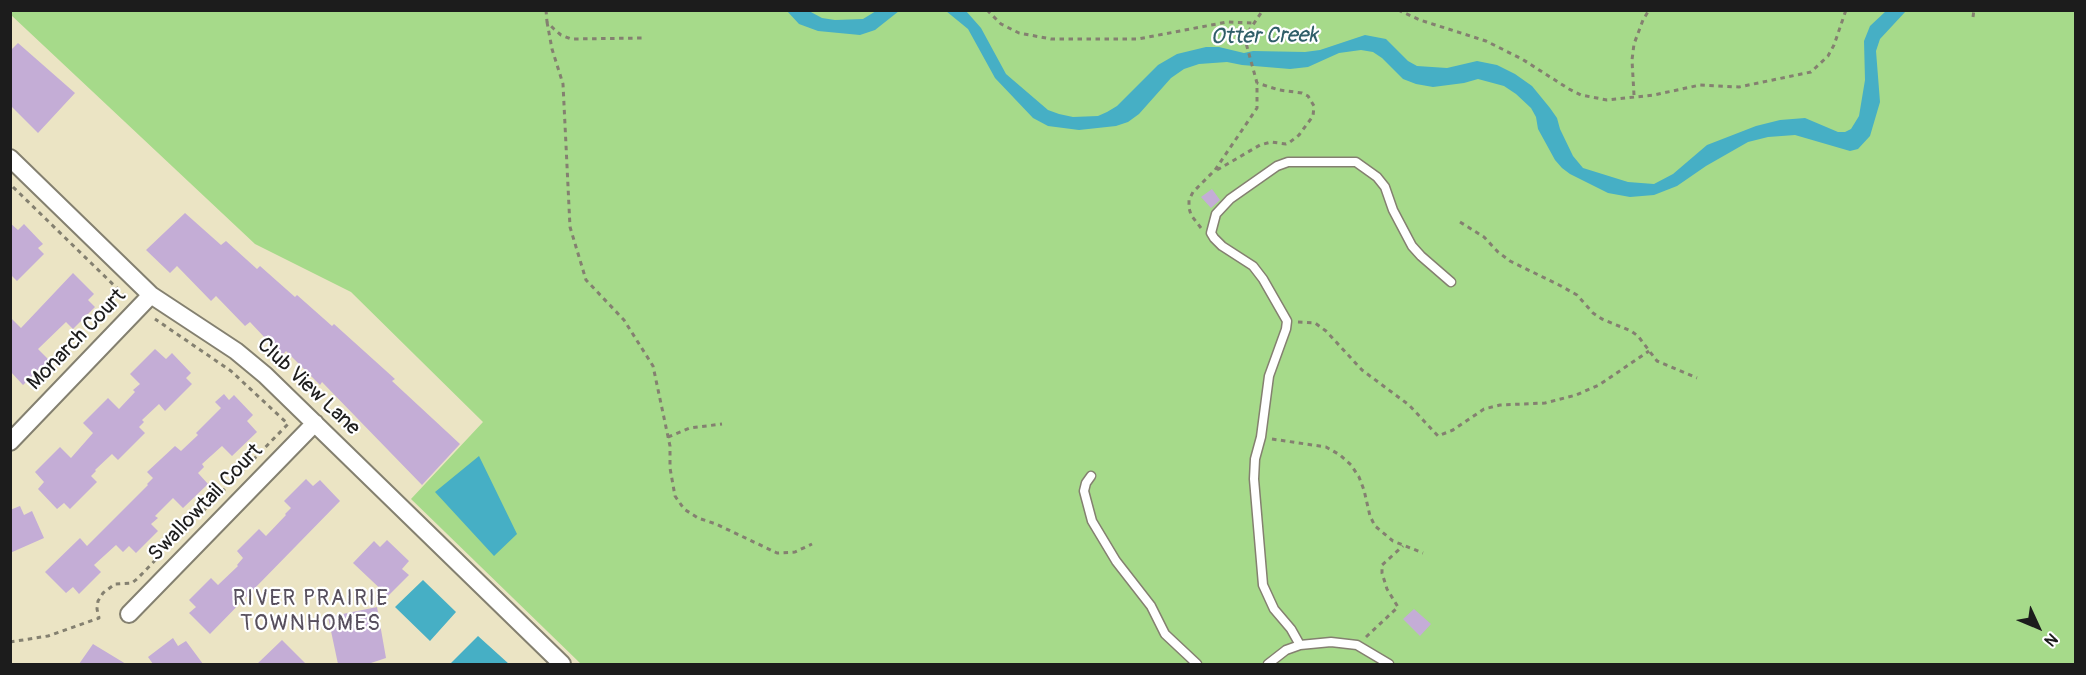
<!DOCTYPE html>
<style>
body{margin:0}
#map{position:relative;width:2086px;height:675px;overflow:hidden;background:#ebe4c4;font-family:Pangolin,sans-serif}
canvas{display:block}
.frame{position:absolute;inset:0;border:12px solid #1c1c1c;pointer-events:none}
.north{position:absolute;left:2008px;top:597px;width:60px;height:60px;-webkit-text-stroke:4px #fff;paint-order:stroke;rotate:134deg;font-size:16px;font-weight:700;line-height:24px;text-align:center;color:#1c1c1c}
.north::after{content:'';display:block;margin:auto;width:21px;height:27px;background:#1c1c1c;clip-path:polygon(50% 0,100% 100%,50% 72%,0 100%)}
</style>
<div id="map">
<canvas width="2086" height="675"></canvas>
<div class="frame"></div>
<div class="north">N</div>
</div>
<script>
const context = document.querySelector('canvas').getContext('2d');
context.lineJoin = 'round';
function paint(path, color) {
  context.fillStyle = color;
  context.fill(path, 'evenodd');
}
function shape(rows) {
  const path = new Path2D();
  for (const r of rows) {
    path.moveTo(r[0], r[1]);
    for (let i = 2; i < r.length; i += 2) path.lineTo(r[i], r[i + 1]);
  }
  return path;
}
function trace(path, color, width, dash) {
  context.strokeStyle = color;
  context.lineWidth = width;
  context.lineCap = dash ? 'butt' : 'round';
  context.setLineDash(dash || []);
  context.stroke(path);
}
function drawText(font, color, halo, rows, align = 'center') {
  context.font = font + ' Pangolin,sans-serif';
  context.lineWidth = 4.5;
  context.setLineDash([]);
  context.textBaseline = 'middle';
  context.strokeStyle = halo;
  context.fillStyle = color;
  for (const [text, x, y, turn = 0] of rows) {
    context.save();
    context.translate(x, y);
    context.rotate((+turn || 0) * Math.PI / 180);
    context.textAlign = isNaN(turn) ? turn : align;
    if (halo) context.strokeText(text, 0, 0);
    context.fillText(text, 0, 0);
    context.restore();
  }
}
paint(shape([
 [10,11,2075,11,2075,664,581,664,411,499,483,422,351,292,255,244,11,15]
]), '#a6da8a');
paint(shape([
 [787,11,809,11,822,18,835,20,863,19,876,11,899,11,875,30,860,35,818,31,799,24],
 [946,11,966,11,981,28,1006,74,1048,110,1059,114,1073,117,1098,116,1107,112,1117,106,1158,65,1177,54,1206,47,1219,47,1244,53,1253,51,1305,52,1320,50,1365,35,1386,39,1408,61,1417,66,1447,68,1477,61,1497,65,1515,74,1532,86,1550,108,1557,118,1560,129,1573,156,1583,168,1628,182,1654,184,1673,174,1707,145,1756,126,1780,120,1805,118,1838,132,1845,132,1851,129,1859,116,1865,80,1864,41,1870,26,1886,11,1906,11,1880,39,1876,51,1880,102,1870,136,1858,149,1850,151,1795,135,1768,137,1748,142,1706,166,1677,186,1654,195,1630,197,1608,193,1570,174,1562,168,1555,160,1538,129,1536,117,1531,108,1516,94,1504,86,1478,79,1464,83,1433,87,1416,84,1403,79,1382,58,1373,52,1361,50,1339,53,1308,67,1290,69,1242,65,1227,62,1199,64,1184,69,1171,78,1139,114,1128,122,1116,126,1079,130,1048,126,1033,118,995,78,968,29],
 [479,456,517,534,494,556,435,492],
 [423,580,456,612,430,641,395,607],
 [478,636,509,664,452,664,451,663]
]), '#46afc5');
paint(shape([
 [18,43,75,93,38,133,10,105,10,51],
 [1212,189,1220,200,1211,208,1201,197],
 [185,213,221,245,226,241,257,269,260,266,295,297,297,295,332,326,334,324,395,379,392,381,460,444,422,485,322,382,320,385,286,351,282,356,250,322,245,326,216,296,211,301,177,266,170,273,146,250],
 [10,223,18,230,24,224,43,244,38,248,44,254,17,281,10,274],
 [73,273,94,294,88,300,95,307,73,329,66,322,38,349,49,360,23,385,10,371,10,317,21,328],
 [155,349,166,359,172,353,191,373,186,378,192,384,165,411,159,404,142,420,144,422,139,427,145,433,118,460,112,454,95,470,96,471,91,476,97,482,70,509,64,503,57,509,38,489,44,482,35,472,60,447,71,458,93,433,83,423,108,398,119,409,135,392,133,390,140,384,130,374],
 [224,394,229,400,234,395,253,415,247,421,257,432,232,456,222,446,202,464,204,467,198,473,208,484,183,508,173,498,155,516,158,518,151,524,158,531,136,553,129,546,123,552,116,545,94,565,101,572,79,594,73,587,66,593,45,572,80,538,87,546,148,485,147,484,153,478,147,472,175,446,181,451,198,435,196,433,221,408,215,402],
 [306,479,313,486,320,480,340,501,210,634,189,613,196,607,189,600,211,578,218,585,238,566,237,565,243,558,237,551,259,529,266,536,286,515,285,514,291,508,284,501],
 [20,506,24,515,32,511,44,538,10,553,10,510],
 [387,540,409,561,402,569,409,575,388,596,353,563,374,541,380,547],
 [377,607,386,658,368,664,338,664,328,617],
 [1414,609,1431,624,1420,636,1403,619],
 [173,638,178,646,186,641,203,664,153,664,148,657],
 [282,640,306,664,257,664],
 [93,644,126,664,79,664]
]), '#c4add6');
const lane = shape([
 [1091,476,1086,483,1084,491,1092,521,1116,561,1151,606,1165,634,1197,664],
 [1300,645,1291,629,1274,609,1263,585,1254,479,1255,459,1261,437,1269,376,1286,329,1287,321,1263,279,1253,266,1222,246,1214,238,1211,233,1216,214,1230,199,1277,166,1288,162,1356,162,1377,177,1385,187,1393,210,1412,246,1421,256,1451,282],
 [1268,664,1286,650,1300,645,1331,642,1357,645,1389,664]
]);
const street = shape([
 [10,158,151,295,236,351,265,375,562,664],
 [10,442,151,295],
 [129,614,315,423]
]);
trace(lane, '#848070', 11);
trace(street, '#848070', 20);
trace(shape([
 [546,10,547,22,554,29,561,35,571,39,643,38],
 [987,10,1001,24,1019,33,1051,39,1138,39,1227,22,1253,23],
 [1398,10,1420,20,1486,41,1522,59,1569,89,1581,95,1607,100,1654,95,1700,85,1739,87,1811,72,1828,56,1834,45,1846,10],
 [1973,17,1974,10],
 [547,22,552,49,563,84,570,227,586,280,624,320,653,366,670,446,670,468,675,496,684,509,698,518,716,524,777,553,795,552,812,544],
 [1634,95,1632,60,1634,44,1643,20,1649,10],
 [1217,170,1260,145,1271,142,1286,144,1290,142,1299,135,1313,116,1314,106,1308,96,1302,93,1279,90,1257,83],
 [13,187,126,297],
 [1460,222,1484,237,1498,252,1510,261,1561,286,1577,295,1593,313,1602,319,1631,331,1638,336,1657,361,1697,378],
 [1201,228,1191,215,1189,208,1189,200,1193,192,1215,170,1257,108,1257,83,1246,43,1246,35,1263,10],
 [1298,322,1315,323,1326,331,1362,370,1409,405,1438,436,1453,430,1484,409,1500,405,1545,403,1576,395,1599,385,1649,351],
 [668,437,690,428,722,424],
 [1272,439,1326,447,1340,455,1351,465,1359,477,1364,490,1370,516,1375,526,1393,541,1423,553],
 [1366,637,1398,607,1387,589,1382,573,1382,565,1403,546],
 [10,642,48,636,99,618,97,609,98,601,103,593,115,584,132,583,137,579,288,424,231,371,155,319]
]), '#848070', 3, [4.5, 4.5]);
trace(lane, '#fff', 8);
trace(street, '#fff', 16);
drawText('21px', '#1c1c1c', '#fff', [
 ["Monarch Court",77,340,-46],
 ["Club View Lane",308,387,43],
 ["Swallowtail Court",206,503,-46]
]);
drawText('italic 22px', '#2f5e68', '#fff', [
 ["Otter Creek",1264,37,-1]
]);
context.letterSpacing = '1.5px';
drawText('22px', '#574f5d', '#fff', [
 ["RIVER PRAIRIE",311,599],
 ["TOWNHOMES",311,624]
]);
context.letterSpacing = '0px';
</script>
